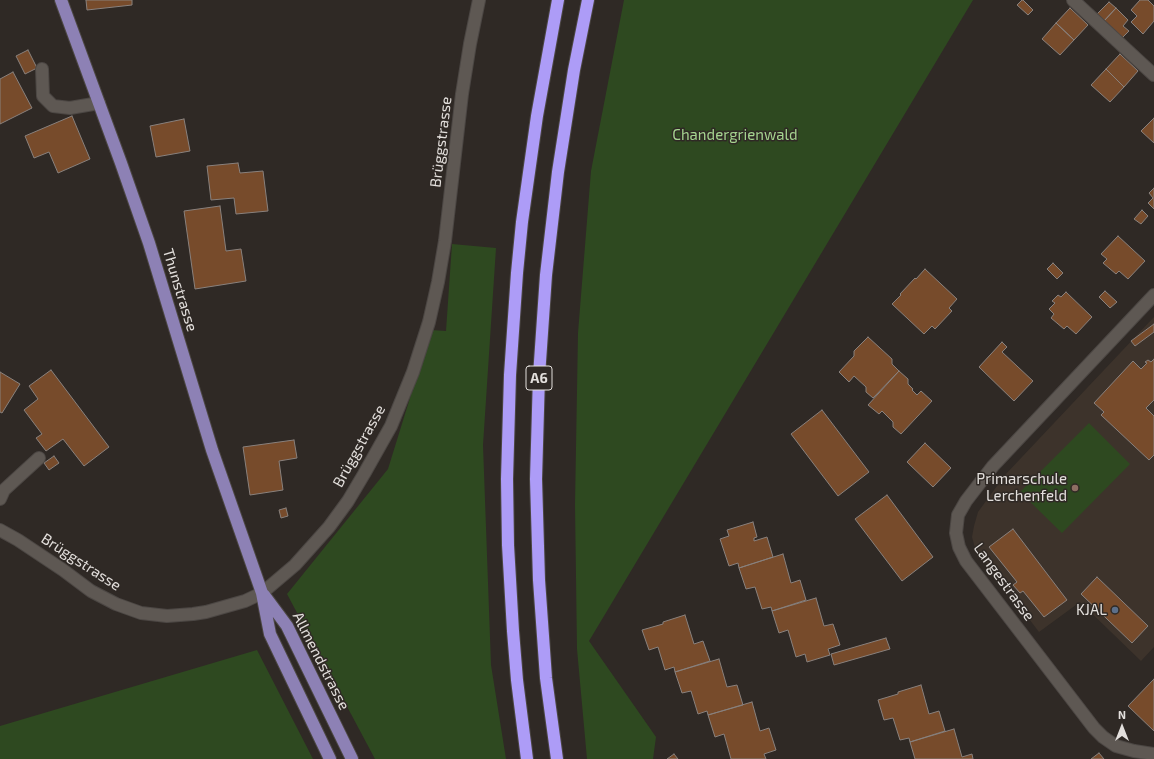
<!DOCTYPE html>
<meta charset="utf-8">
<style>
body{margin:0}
#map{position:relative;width:1154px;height:759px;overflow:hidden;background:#2f2925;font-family:"Exo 2",sans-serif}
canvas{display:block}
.north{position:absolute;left:1102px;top:707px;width:40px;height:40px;-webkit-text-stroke:3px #2f2925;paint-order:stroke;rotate:0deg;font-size:11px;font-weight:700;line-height:16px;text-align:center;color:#e3dfdc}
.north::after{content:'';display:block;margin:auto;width:14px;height:18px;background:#e3dfdc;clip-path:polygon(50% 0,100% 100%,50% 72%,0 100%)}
</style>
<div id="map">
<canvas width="1154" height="759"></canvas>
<div class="north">N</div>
</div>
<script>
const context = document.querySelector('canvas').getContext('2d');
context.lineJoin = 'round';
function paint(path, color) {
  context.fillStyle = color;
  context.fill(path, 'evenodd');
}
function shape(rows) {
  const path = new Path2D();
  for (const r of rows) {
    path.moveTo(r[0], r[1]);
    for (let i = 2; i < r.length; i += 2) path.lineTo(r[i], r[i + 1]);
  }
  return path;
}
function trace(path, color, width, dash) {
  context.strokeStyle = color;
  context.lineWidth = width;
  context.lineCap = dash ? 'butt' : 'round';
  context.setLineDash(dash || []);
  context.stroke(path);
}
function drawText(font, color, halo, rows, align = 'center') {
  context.font = font + ' "Exo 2",sans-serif';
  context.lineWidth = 3;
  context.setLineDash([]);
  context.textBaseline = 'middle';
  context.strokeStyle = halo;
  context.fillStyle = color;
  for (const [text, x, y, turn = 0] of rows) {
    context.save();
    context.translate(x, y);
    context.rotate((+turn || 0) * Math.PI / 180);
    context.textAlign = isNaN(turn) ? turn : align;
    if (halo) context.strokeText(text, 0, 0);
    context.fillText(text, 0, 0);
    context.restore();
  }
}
paint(shape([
 [1154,317,1154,647,1141,661,1080,602,1039,632,975,548,972,537,974,526,978,512,1005,475]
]), '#3d332b');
paint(shape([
 [624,0,973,0,589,641,656,737,653,759,587,759,577,649,575,505,578,333,591,171],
 [452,244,496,248,483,445,491,665,506,759,375,759,287,594,388,469,431,330,446,331],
 [1089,423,1130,464,1062,533,1020,492],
 [257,650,313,759,0,759,0,726]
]), '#2e4920');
const building = shape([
 [86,0,132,0,132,5,87,10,86,0],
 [1022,0,1023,0,1033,10,1028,15,1017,5,1022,0],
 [1140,0,1148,0,1154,6,1154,21,1143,34,1131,22,1137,16,1131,10,1140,0],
 [1109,2,1116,8,1104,21,1097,14,1109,2],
 [1070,8,1088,25,1074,40,1056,23,1070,8],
 [1116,8,1128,20,1123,26,1129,31,1122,38,1104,21,1116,8],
 [1056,23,1074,40,1060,55,1042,39,1056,23],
 [28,50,37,68,25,74,16,56,28,50],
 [1120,54,1138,71,1124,87,1106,69,1120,54],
 [1106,69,1124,87,1110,102,1091,85,1106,69],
 [13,72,32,108,0,124,0,79,13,72],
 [72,116,90,159,58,173,49,152,34,158,25,136,72,116],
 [1154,118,1154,143,1141,131,1154,118],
 [184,119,190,151,156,157,150,126,184,119],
 [238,163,240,173,263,171,268,211,236,214,234,198,211,200,207,166,238,163],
 [1154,188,1154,209,1148,203,1153,198,1149,193,1154,188],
 [220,206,226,251,241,249,246,281,195,289,184,211,220,206],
 [1142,210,1148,216,1141,224,1134,219,1142,210],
 [1118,236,1145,261,1128,279,1119,271,1116,274,1103,263,1107,259,1101,254,1118,236],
 [1053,263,1063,273,1057,279,1047,269,1053,263],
 [925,269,957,299,949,308,952,311,935,329,932,326,924,334,892,304,901,295,900,294,915,278,916,279,925,269],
 [1105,291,1117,302,1110,308,1099,297,1105,291],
 [1066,292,1092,317,1076,334,1067,326,1064,329,1051,318,1054,314,1049,309,1055,303,1052,301,1058,295,1061,297,1066,292],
 [1154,324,1154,332,1135,346,1131,341,1154,324],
 [868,337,892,359,892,364,899,371,873,398,866,392,866,387,854,376,849,382,839,372,854,356,854,351,868,337],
 [1002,342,1007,347,1002,352,1033,381,1014,401,979,367,1002,342],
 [1154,359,1154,400,1146,408,1154,416,1154,455,1149,460,1101,415,1104,412,1094,403,1133,361,1141,369,1147,363,1145,362,1148,360,1151,362,1154,359],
 [51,370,109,447,84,466,63,439,46,451,36,438,42,434,24,410,38,399,29,386,51,370],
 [899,371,908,379,908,384,913,389,912,390,917,395,921,391,932,401,901,434,893,427,893,422,882,411,879,414,868,405,899,371],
 [0,372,20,384,2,413,0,412,0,372],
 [822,410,869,472,838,496,791,434,822,410],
 [294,440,297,458,279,461,283,490,250,495,243,447,294,440],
 [925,443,951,468,933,487,907,462,925,443],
 [54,456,59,463,49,470,44,463,54,456],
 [887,495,933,557,902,581,855,519,887,495],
 [286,508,288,516,281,518,279,510,286,508],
 [753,522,757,537,754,538,754,541,767,537,773,557,739,568,738,563,729,566,720,539,729,536,727,530,753,522],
 [1013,529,1067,600,1044,617,1023,591,1020,593,1013,585,1017,582,989,547,1013,529],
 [783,554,791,583,800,580,806,600,772,611,771,607,762,609,755,587,746,589,739,568,783,554],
 [1097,577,1148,626,1132,643,1081,594,1097,577],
 [816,598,824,626,833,624,840,645,828,649,830,655,807,662,805,654,796,657,788,630,779,633,772,611,816,598],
 [685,615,694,644,703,641,710,661,675,672,674,667,665,670,658,647,649,650,642,630,663,624,663,622,685,615],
 [886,638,890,649,834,665,831,654,886,638],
 [719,659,727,687,737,685,743,705,708,715,707,711,698,714,691,691,682,693,675,672,719,659],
 [1154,679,1154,731,1128,706,1154,679],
 [921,685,929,714,939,711,945,731,910,742,909,738,900,740,893,718,884,720,878,700,898,694,898,692,921,685],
 [752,702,760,731,769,728,776,750,764,754,766,759,731,759,724,734,715,737,708,715,752,702],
 [954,729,962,757,972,754,973,759,915,759,910,742,954,729],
 [1099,753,1104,759,1091,759,1099,753],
 [674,754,678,759,667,759,674,754]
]);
paint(building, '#774b2b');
trace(building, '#89817d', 1);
const minor = shape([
 [1073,0,1154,75],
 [42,69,43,96,53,106,70,108,99,103],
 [1154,295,993,466,966,501,958,515,956,533,959,547,966,561,1094,728,1103,737,1116,746,1134,751,1154,754],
 [0,499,4,490,39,458],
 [0,530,18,540,63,570,91,591,116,604,141,613,167,616,193,614,206,612,245,601,262,593,295,565,329,527,348,501,364,474,391,426,413,372,429,322,438,282,445,241,462,94,470,44,479,0]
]);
const major = shape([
 [61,0,121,163,149,243,212,450,262,593,270,634,330,759],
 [264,595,287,626,352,759]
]);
const highway = shape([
 [527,759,517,680,513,631,508,545,507,479,510,375,517,273,522,222,537,116,558,0],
 [557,759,546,678,539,580,536,479,539,376,546,275,558,172,574,70,588,0]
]);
trace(minor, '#4c4744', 14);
trace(major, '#4c4744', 14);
trace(highway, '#4c4744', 14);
trace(minor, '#5e5853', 12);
trace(major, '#8d81b5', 12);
trace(highway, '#ad9cf7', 12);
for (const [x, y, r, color] of [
 [1075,488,4,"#8d6e63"],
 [1115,610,4,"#5c6f8a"]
]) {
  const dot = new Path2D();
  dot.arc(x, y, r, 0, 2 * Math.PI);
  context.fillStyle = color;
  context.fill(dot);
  trace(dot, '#2f2925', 1.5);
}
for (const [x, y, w] of [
 [539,378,26]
]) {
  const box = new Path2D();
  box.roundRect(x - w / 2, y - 12, w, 24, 3);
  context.fillStyle = '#2f2925';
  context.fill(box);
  trace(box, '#e3dfdc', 1);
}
drawText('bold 14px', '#e3dfdc', null, [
 ["A6",539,378]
]);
drawText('15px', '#a5d48f', '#2f2925', [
 ["Chandergrienwald",735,135]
]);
drawText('15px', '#e3dfdc', '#2f2925', [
 ["Brüggstrasse",441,142,-83],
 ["Thunstrasse",180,290,73],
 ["Brüggstrasse",359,446,-61],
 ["Brüggstrasse",81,562,33],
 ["Langestrasse",1004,582,54],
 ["Allmendstrasse",321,661,63]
]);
drawText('15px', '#e3dfdc', '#2f2925', [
 ["Primarschule",1067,479],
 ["Lerchenfeld",1067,496],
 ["KJAL",1107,610]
], 'right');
</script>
